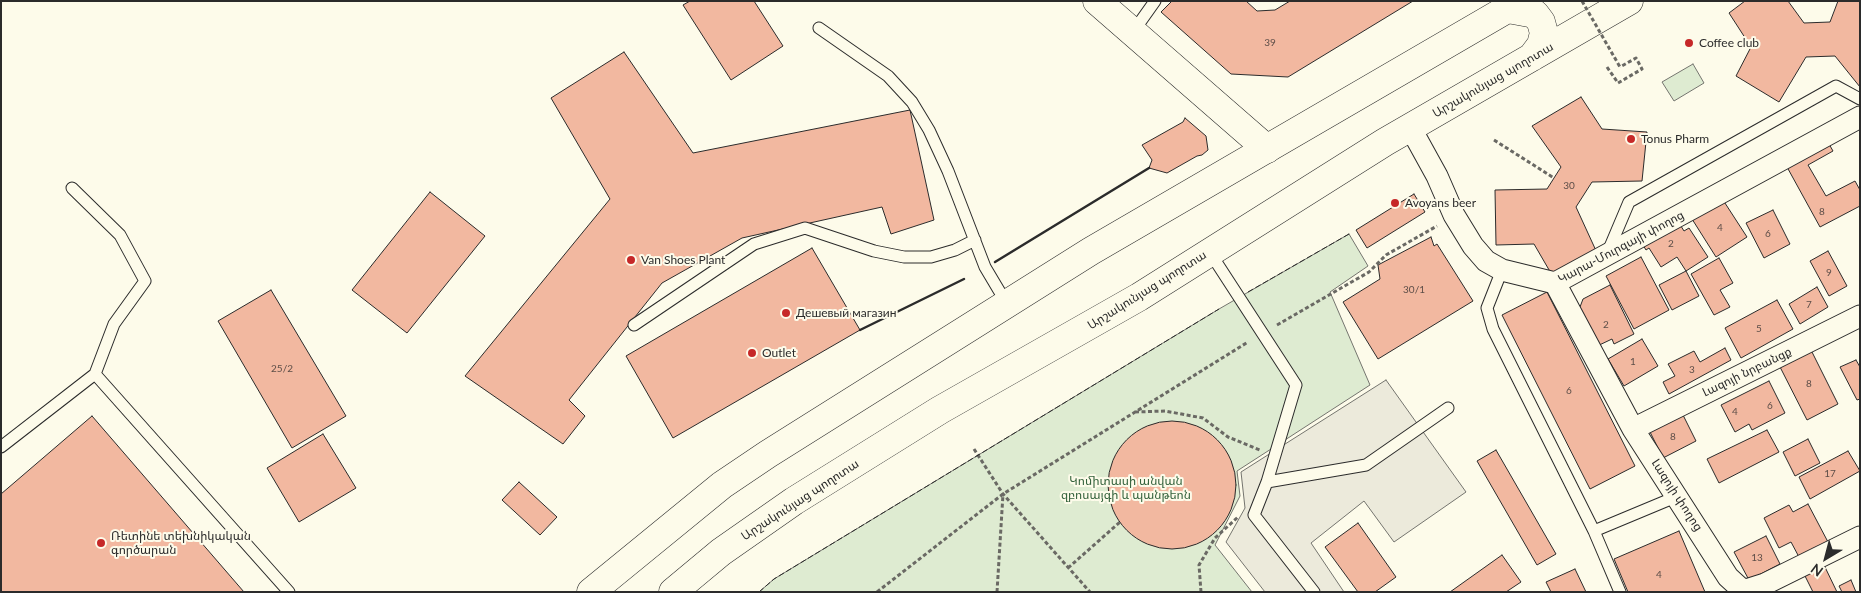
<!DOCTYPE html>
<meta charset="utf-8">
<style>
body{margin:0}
#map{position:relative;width:1861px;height:593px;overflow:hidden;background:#fdfbea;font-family:Lato,sans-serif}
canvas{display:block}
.frame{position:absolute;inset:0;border:2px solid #2b2b2b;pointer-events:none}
.north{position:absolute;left:1801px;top:533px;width:50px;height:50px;-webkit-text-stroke:4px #fdfbea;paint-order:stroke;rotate:217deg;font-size:14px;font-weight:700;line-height:20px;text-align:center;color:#2b2b2b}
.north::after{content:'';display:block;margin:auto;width:18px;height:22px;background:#2b2b2b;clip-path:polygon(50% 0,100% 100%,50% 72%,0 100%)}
</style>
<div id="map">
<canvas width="1861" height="593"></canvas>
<div class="frame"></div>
<div class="north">N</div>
</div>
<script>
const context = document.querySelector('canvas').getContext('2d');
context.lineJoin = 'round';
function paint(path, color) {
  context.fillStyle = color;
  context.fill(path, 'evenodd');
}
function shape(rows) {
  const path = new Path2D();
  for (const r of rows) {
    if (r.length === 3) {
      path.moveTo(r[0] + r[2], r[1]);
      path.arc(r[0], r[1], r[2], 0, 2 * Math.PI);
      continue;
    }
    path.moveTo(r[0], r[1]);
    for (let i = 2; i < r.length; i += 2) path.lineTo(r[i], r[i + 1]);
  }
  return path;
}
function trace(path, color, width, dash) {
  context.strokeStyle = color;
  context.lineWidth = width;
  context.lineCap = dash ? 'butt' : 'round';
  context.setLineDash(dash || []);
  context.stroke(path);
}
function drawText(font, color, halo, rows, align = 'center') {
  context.font = font + ' Lato,"Noto Sans Armenian",sans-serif';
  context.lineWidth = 4;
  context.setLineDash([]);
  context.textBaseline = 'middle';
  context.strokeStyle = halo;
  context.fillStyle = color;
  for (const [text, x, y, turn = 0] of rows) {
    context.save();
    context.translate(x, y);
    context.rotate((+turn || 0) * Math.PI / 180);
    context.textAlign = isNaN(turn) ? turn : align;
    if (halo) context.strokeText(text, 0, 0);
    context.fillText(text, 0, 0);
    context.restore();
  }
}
const green = shape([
 [1693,64,1704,83,1674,101,1662,82,1693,64],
 [1349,234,1368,266,1330,292,1370,385,1237,471,1240,496,1215,545,1252,592,759,592,774,579,1219,309,1349,234]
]);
paint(green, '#deebd1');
trace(green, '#74746e', 1);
const parking = shape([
 [1386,380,1466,492,1394,542,1364,501,1311,543,1344,592,1265,592,1226,542,1245,508,1241,472,1386,380]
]);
paint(parking, '#eceadb');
trace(parking, '#74746e', 1);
const building = shape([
 [690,1,754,1,783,46,731,80,683,5,690,1],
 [1172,1,1246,1,1257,11,1275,10,1290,1,1413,1,1288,77,1231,74,1161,12,1172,1],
 [1745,1,1788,1,1804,23,1830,22,1838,1,1860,1,1860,87,1835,56,1806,57,1779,102,1736,76,1751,47,1729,13,1745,1],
 [624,52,693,153,910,110,934,220,891,234,882,207,742,238,662,283,569,400,585,416,563,444,465,376,610,199,551,98,624,52],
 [1581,97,1602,129,1647,132,1642,181,1592,182,1576,207,1598,255,1552,275,1534,244,1496,245,1495,190,1547,189,1561,167,1532,126,1581,97],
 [1185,118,1206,136,1208,150,1202,155,1197,156,1167,173,1149,168,1152,160,1142,145,1183,122,1185,118],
 [1829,144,1833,151,1808,165,1826,196,1855,181,1860,190,1860,206,1820,227,1787,167,1829,144],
 [430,192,485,236,407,333,352,290,430,192],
 [1414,194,1425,212,1367,248,1356,230,1414,194],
 [1723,200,1747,237,1716,257,1692,219,1723,200],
 [1773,210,1790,244,1764,258,1746,223,1773,210],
 [1676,218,1684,231,1689,228,1708,257,1686,271,1677,257,1661,267,1649,248,1646,250,1640,240,1676,218],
 [1431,237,1434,246,1437,244,1473,301,1378,359,1343,302,1380,279,1378,265,1431,237],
 [812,248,860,330,673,438,626,356,812,248],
 [1828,251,1847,286,1829,296,1810,261,1828,251],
 [1641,257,1669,310,1634,329,1606,276,1641,257],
 [1719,258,1733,283,1720,290,1730,307,1714,315,1691,274,1719,258],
 [1686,271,1699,296,1672,310,1659,285,1686,271],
 [1610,285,1634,334,1614,344,1612,339,1593,348,1577,315,1583,299,1610,285],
 [1817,287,1828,307,1800,324,1789,304,1817,287],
 [271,290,346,416,292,448,218,321,271,290],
 [1547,292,1635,466,1590,489,1502,315,1547,292],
 [1777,300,1793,329,1741,358,1725,328,1777,300],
 [1642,339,1658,366,1624,386,1608,359,1642,339],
 [1725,348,1731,360,1669,394,1663,382,1675,376,1668,364,1694,351,1700,362,1725,348],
 [1810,348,1838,404,1807,420,1779,365,1810,348],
 [1856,360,1860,367,1860,399,1857,400,1840,367,1856,360],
 [1769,381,1785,413,1752,430,1749,424,1735,432,1721,405,1769,381],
 [1683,415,1696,441,1663,458,1650,432,1683,415],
 [92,416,244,592,1,592,1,494,92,416],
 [1172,485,64],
 [1767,430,1779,452,1719,483,1707,459,1767,430],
 [323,434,356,488,299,522,267,468,323,434],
 [1808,439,1820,463,1795,476,1783,452,1808,439],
 [1496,450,1556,554,1537,565,1477,461,1496,450],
 [1848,451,1860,471,1810,499,1799,477,1848,451],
 [519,482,557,517,540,535,502,500,519,482],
 [1808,504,1828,542,1799,557,1791,542,1779,548,1764,518,1789,505,1793,512,1808,504],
 [1358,523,1396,577,1375,592,1358,592,1325,547,1358,523],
 [1679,531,1705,592,1628,592,1614,559,1679,531],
 [1766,536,1780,564,1749,580,1734,552,1766,536],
 [1502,555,1521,582,1506,592,1450,592,1502,555],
 [1824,565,1837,592,1813,592,1804,574,1824,565],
 [1575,569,1586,592,1551,592,1546,582,1575,569],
 [1851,580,1856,592,1842,592,1839,586,1851,580]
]);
paint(building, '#f2b8a0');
trace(building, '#2b2b2b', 1);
const lane = shape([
 [819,28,888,76,912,102,929,130,948,171,985,267,1007,304],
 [1133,32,1155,1],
 [1209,251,1296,385,1267,482,1254,515,1314,592],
 [1607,254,1629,202,1836,86,1860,99],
 [1502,270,1487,308,1493,329,1594,531,1620,592],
 [634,325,754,244,805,228,874,251,904,257,931,257,955,250,975,240],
 [95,374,289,592],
 [1,447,95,374,114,324,145,281,120,235,72,188],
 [1267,482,1366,465,1448,408],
 [1594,531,1678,496]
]);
const street = shape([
 [1410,127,1437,176,1454,215,1473,246,1486,261,1502,270,1555,283,1860,117],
 [1555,283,1633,429,1728,577,1740,588,1746,590,1765,584,1860,537],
 [1633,429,1860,316]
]);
const secondary = shape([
 [1097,1,1267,149]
]);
const primary = shape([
 [1508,9,1535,14,1541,22,1544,33,1541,45,1532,57],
 [591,592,722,485,768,454,1091,251,1521,1],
 [673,592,721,552,794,501,940,410,1139,297,1385,142,1629,1]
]);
trace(lane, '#2b2b2b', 13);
trace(street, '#2b2b2b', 23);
trace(secondary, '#2b2b2b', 29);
trace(primary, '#2b2b2b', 29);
trace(shape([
 [1607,67,1618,83,1642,69,1636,58,1620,67],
 [1494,140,1554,178],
 [1277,325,1369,272,1386,255,1437,226],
 [1135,412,1165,411,1203,418,1228,437,1260,450],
 [974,449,1003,494,1090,592],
 [1068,568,1120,522],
 [877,592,1003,494,1248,342],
 [997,592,1003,494],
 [1201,592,1199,565,1215,538,1238,517]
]), '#6a6964', 3, [4, 2.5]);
trace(lane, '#fdfbea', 11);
trace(street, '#fdfbea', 21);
trace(secondary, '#fdfbea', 28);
trace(primary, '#fdfbea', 28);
trace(shape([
 [1582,1,1620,67]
]), '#6a6964', 3, [4, 2.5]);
trace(shape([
 [1248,292,1349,234],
 [759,592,774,579,1219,309]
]), '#2b2b2b', 1, [6, 2.5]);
trace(shape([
 [995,262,1149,168],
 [860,330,964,279]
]), '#2b2b2b', 2.5);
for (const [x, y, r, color] of [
 [1689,43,5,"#c62828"],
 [1631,139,5,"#c62828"],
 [1395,203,5,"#c62828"],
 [631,260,5,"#c62828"],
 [786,313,5,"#c62828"],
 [752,353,5,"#c62828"],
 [101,543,5,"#c62828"]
]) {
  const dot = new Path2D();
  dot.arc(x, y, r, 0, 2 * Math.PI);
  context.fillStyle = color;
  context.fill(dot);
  trace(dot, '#fdfbea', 2);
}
drawText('10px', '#5d4e48', null, [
 ["39",1270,43],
 ["30",1569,186],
 ["8",1822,212],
 ["4",1720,228],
 ["6",1768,234],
 ["2",1671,244],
 ["9",1829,273],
 ["30/1",1414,290],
 ["7",1809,305],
 ["2",1606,325],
 ["5",1759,329],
 ["1",1633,362],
 ["25/2",282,369],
 ["3",1692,370],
 ["8",1809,384],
 ["6",1569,391],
 ["6",1770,406],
 ["4",1735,412],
 ["8",1673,437],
 ["17",1830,474],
 ["13",1757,558],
 ["4",1659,575]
]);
drawText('12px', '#2b2b2b', '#fdfbea', [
 ["Coffee club",1699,43],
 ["Tonus Pharm",1641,139],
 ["Avoyans beer",1405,203],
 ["Van Shoes Plant",641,260],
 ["Дешевый магазин",796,313],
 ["Outlet",762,353],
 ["Ռետինե տեխնիկական",111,536],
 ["գործարան",111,550]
], 'left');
drawText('12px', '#2b2b2b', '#fdfbea', [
 ["Արշակունյաց պողոտա",1493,80,-30],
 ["Կարա-Մուրզայի փողոց",1621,247,-28],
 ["Արշակունյաց պողոտա",1147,290,-32],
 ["Լազոյի նրբանցք",1747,372,-26],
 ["Լազոյի փողոց",1677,495,57],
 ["Արշակունյաց պողոտա",800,500,-33]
]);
drawText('12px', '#34623c', '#fdfbea', [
 ["Կոմիտասի անվան",1126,481],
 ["զբոսայգի և պանթեոն",1126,495]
]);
</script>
